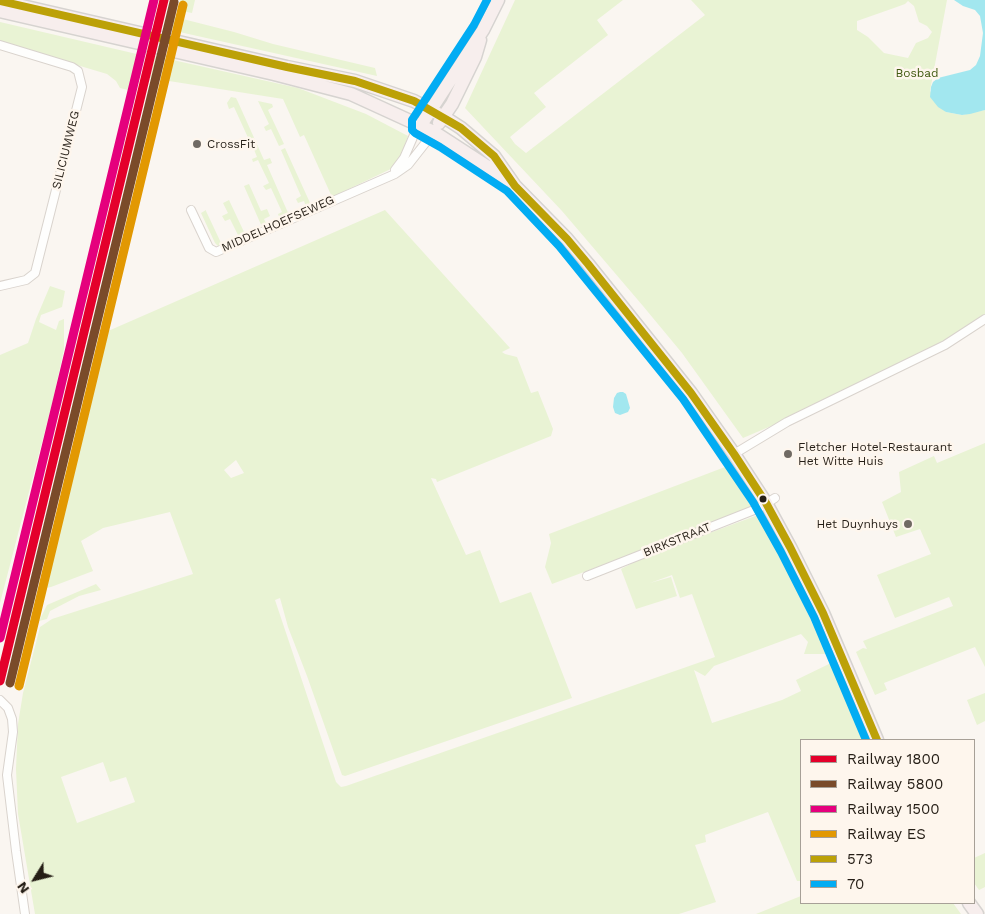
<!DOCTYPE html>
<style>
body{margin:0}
#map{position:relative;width:985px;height:914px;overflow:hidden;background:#faf6f1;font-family:"Work Sans",sans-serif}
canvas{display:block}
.legend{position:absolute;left:800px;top:739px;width:175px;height:165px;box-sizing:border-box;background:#fef6ed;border:1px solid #a7a097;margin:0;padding:6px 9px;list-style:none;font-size:15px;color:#251e16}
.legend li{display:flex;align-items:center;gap:10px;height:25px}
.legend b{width:25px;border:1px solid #a7a097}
.north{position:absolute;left:10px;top:854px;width:50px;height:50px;-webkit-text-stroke:4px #fef6ed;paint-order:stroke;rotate:234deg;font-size:14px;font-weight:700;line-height:20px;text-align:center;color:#251e16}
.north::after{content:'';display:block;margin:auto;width:18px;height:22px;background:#251e16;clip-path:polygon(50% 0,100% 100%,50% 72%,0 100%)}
</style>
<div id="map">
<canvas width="985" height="914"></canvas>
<ul class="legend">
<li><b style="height:6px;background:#e4002b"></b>Railway 1800</li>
<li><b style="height:6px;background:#7a4b2a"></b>Railway 5800</li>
<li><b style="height:6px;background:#e5007d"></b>Railway 1500</li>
<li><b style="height:6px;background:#e29802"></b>Railway ES</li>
<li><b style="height:6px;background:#bca107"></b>573</li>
<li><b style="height:6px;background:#02acf3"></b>70</li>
</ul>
<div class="north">N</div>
</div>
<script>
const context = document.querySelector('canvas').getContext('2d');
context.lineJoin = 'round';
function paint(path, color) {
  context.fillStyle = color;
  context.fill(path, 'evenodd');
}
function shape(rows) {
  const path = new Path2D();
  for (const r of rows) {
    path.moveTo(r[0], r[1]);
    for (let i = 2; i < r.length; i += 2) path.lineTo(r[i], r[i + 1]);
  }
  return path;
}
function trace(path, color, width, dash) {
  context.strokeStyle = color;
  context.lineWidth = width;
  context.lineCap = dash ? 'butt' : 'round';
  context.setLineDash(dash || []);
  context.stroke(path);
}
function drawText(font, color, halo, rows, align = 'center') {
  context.font = font + ' "Work Sans",sans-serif';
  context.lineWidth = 5;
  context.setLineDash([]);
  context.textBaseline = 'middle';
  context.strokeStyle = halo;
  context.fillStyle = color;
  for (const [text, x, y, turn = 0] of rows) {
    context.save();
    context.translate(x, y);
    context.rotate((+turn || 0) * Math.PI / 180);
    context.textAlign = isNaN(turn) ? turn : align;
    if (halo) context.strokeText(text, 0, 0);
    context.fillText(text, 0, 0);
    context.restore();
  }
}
paint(shape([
 [180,0,195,0,192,13,177,10],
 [515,0,623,0,597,20,608,35,534,93,546,107,510,137,515,144,526,153,705,15,691,0,947,0,930,91,946,112,962,115,985,110,985,315,926,358,912,366,743,438,682,353,643,306,562,211,465,108],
 [908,1,914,6,919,22,927,26,932,32,928,38,916,43,908,58,884,53,868,37,857,30,857,21,894,8,905,4],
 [175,17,234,32,273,44,375,68,377,76,166,29,167,24,171,19],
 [0,22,141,55,132,91,120,88,116,81,107,74,0,42],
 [155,56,298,88,366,114,408,136,397,166,332,197,304,135,300,137,283,99,150,78],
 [231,97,236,98,238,102,264,160,270,158,272,163,267,165,289,215,280,219,278,214,282,212,271,188,266,190,263,186,269,183,258,160,253,162,252,159,257,157,253,147,247,149,245,144,250,142,234,107,229,109,227,103],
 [258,101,272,104,273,107,268,110,284,144,279,146,271,129,266,131,264,127,269,124],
 [285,148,311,205,306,207,304,201,298,203,296,199,301,196,281,150],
 [249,184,261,211,267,209,270,216,264,219,267,225,262,227,244,186],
 [229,200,245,234,239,237,230,219,225,221,222,216,228,213,223,203],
 [206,210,206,211,222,245,218,246,215,243,201,213],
 [385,210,510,348,502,352,505,354,517,357,531,393,538,391,553,429,551,436,437,482,436,479,431,478,466,555,480,550,500,603,531,592,572,698,345,776,342,775,307,676,288,627,280,598,275,600,336,782,341,787,346,786,715,657,692,594,680,598,672,575,650,583,671,577,677,596,636,609,621,569,642,558,758,515,784,564,827,654,804,654,808,642,801,634,714,666,705,676,694,670,712,723,782,700,801,691,796,680,831,663,864,740,801,740,801,881,797,881,768,812,705,835,706,842,695,845,716,902,679,914,35,914,18,814,16,769,18,724,23,693,40,627,52,619,193,574,170,512,103,528,81,541,93,571,51,587,40,589,49,537,53,534,99,335],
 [236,460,244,473,231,478,224,470],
 [103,762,110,782,126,777,135,802,77,823,61,777],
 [50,286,65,291,62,307,41,315,39,322,56,330,59,321,64,319,64,349,53,400,0,603,0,355,28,343,36,319],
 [985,443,985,667,975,647,884,683,887,690,875,695,856,652,863,648,867,649,863,641,953,606,949,597,895,618,877,575,931,554,920,529,896,537,882,502,901,492,899,472,934,456,937,463],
 [725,467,727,468,752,507,704,527,552,584,545,567,551,543,549,534],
 [96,584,101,590,79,596,50,611,47,619,39,621,47,605],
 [985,693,985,721,977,725,967,700],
 [985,853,985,887,979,890,974,883,974,858],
 [801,896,801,903,953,903,961,914,756,914]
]), '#e9f3d4');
paint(shape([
 [954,0,985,0,985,110,970,114,962,115,946,112,938,107,930,97,931,87,933,82,938,78,970,70,976,65,980,56,983,33,980,16,975,10,963,6],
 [620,392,623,392,626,394,630,408,628,412,620,415,615,413,613,407,614,398,617,393]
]), '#a2e7ef');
const minor = shape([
 [0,45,72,67,78,71,82,87,35,273,26,280,0,286],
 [395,170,404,158,414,135,421,125],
 [191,210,209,248,216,252,395,174,408,165,434,132],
 [734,454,787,422,945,345,985,319],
 [587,576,759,508,775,498],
 [0,700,8,708,12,719,13,732,7,775,16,851,25,914]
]);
const primary = shape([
 [0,1,287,67,355,81,414,101,444,117,461,128,494,156,515,186,567,239,588,264,691,393,734,454,766,503,790,547,823,613,877,740],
 [0,11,274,74,351,94,434,132,508,180],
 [439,123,452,104,475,57,480,40],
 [421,125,483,30,498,0],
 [969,903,977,914]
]);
trace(minor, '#d9d3cd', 10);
trace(primary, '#d6d3d0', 15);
trace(minor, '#fefefd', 8);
trace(primary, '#f7eeed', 12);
trace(shape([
 [0,1,287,67,355,81,414,101,461,128,494,156,515,186,567,239,588,264,691,393,734,454,766,503,790,547,823,613,877,740]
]), '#bca107', 8);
trace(shape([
 [487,0,474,25,412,120,412,130,415,133,440,147,507,191,559,246,683,399,753,502,781,552,814,617,866,740]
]), '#02acf3', 8);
trace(shape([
 [0,681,164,0]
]), '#e4002b', 9);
trace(shape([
 [10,683,174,2]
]), '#7a4b2a', 9);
trace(shape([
 [0,638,154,0]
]), '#e5007d', 9);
trace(shape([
 [19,686,183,5]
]), '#e29802', 9);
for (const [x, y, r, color] of [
 [197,144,5,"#706a63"],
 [788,454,5,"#706a63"],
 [763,499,4.5,"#251e16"],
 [908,524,5,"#706a63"]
]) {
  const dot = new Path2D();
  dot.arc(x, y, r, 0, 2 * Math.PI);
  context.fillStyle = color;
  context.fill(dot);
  trace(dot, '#fef6ed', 2);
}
drawText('12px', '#425a11', '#fef6ed', [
 ["Bosbad",917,73]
]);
drawText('12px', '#251e16', '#fef6ed', [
 ["CrossFit",207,144],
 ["Fletcher Hotel-Restaurant",798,447],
 ["Het Witte Huis",798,461],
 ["Het Duynhuys",898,524,"right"]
], 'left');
drawText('12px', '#251e16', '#fef6ed', [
 ["SILICIUMWEG",66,150,-76],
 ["MIDDELHOEFSEWEG",278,224,-24],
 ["BIRKSTRAAT",677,540,-22]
]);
</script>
